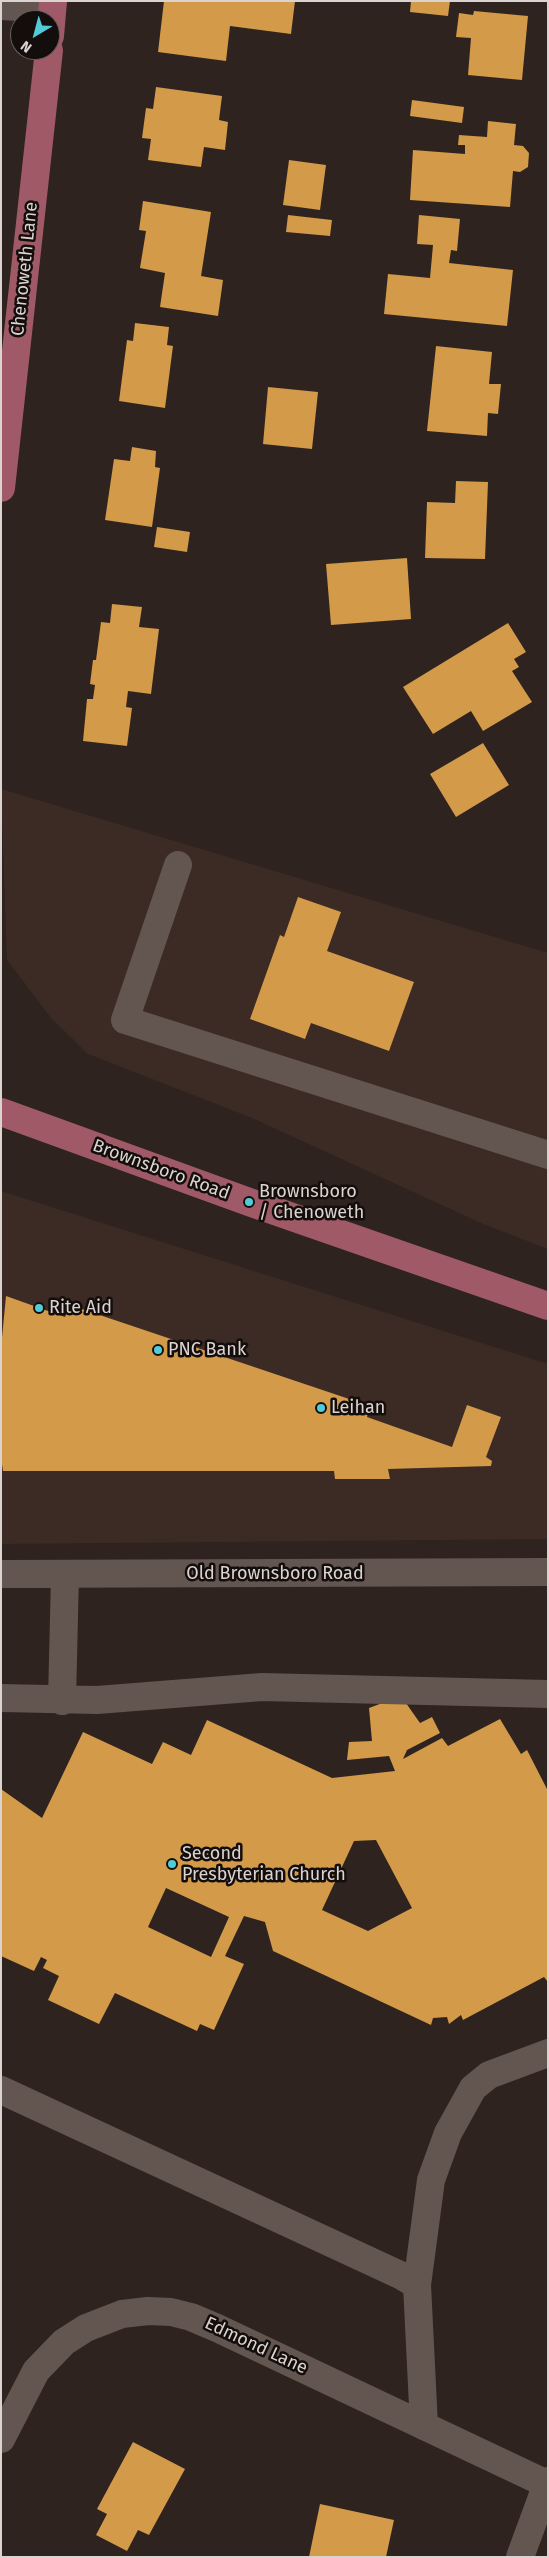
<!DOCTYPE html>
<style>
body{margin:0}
#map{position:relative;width:549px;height:2558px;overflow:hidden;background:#2f231f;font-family:"Fira Sans",sans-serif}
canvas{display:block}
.frame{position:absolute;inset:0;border:2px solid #dbd3d0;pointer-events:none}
.north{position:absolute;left:10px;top:10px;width:50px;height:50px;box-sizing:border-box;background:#130e0c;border:1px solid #635d5a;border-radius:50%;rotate:217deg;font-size:14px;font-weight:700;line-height:20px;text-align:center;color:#dbd3d0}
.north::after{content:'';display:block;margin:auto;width:18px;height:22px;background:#52cbd9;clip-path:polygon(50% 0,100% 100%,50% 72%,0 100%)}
</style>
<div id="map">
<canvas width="549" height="2558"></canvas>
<div class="frame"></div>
<div class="north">N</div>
</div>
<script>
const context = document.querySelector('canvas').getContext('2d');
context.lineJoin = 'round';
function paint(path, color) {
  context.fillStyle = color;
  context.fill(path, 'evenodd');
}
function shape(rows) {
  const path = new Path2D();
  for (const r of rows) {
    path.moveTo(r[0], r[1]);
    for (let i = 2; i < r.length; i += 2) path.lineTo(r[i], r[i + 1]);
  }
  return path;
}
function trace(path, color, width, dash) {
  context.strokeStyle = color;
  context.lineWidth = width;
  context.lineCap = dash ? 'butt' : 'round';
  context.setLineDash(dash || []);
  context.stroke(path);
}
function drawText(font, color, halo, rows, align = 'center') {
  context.font = font + ' "Fira Sans",sans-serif';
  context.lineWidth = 5;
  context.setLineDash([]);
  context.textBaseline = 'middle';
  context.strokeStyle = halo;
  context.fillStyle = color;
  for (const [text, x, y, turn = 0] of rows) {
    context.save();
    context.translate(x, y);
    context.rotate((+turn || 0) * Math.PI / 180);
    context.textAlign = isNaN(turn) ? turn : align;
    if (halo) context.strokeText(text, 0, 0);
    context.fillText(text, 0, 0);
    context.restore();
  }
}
paint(shape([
 [1,789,548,953,548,1249,483,1224,252,1118,88,1054,51,1018,7,960],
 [1,1191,548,1364,548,1539,1,1544]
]), '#3c2a24');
paint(shape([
 [164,1,295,1,291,34,230,26,226,61,158,52],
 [411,1,450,1,448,16,410,12],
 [474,11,528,16,522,80,468,75,471,38,456,37,459,13,473,15],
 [156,87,222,96,219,120,228,122,225,150,204,147,201,167,148,160,151,139,142,138,146,108,153,109],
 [412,100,464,107,462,123,410,116],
 [488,121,516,124,514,145,523,146,529,153,528,167,520,172,513,171,510,207,410,200,413,150,465,154,465,145,458,145,459,135,487,137],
 [289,160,326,165,320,210,283,205],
 [143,201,211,212,201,276,223,280,218,316,160,307,165,273,140,268,146,231,139,230],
 [288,215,332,220,330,236,286,232],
 [419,215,460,219,457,251,451,250,449,263,513,270,507,326,384,314,388,274,430,278,433,245,417,244],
 [135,323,169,327,167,345,173,346,165,408,119,401,127,340,133,341],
 [436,346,492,352,489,384,501,384,498,414,488,413,487,436,427,431],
 [268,387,318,392,312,449,263,444],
 [132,447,156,451,155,467,160,468,152,527,105,520,114,459,130,461],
 [456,481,488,482,485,559,425,558,427,502,455,503],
 [157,527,190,532,187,552,154,547],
 [407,558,411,619,331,625,326,564],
 [112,604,142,607,139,627,159,629,151,694,128,691,126,707,132,708,127,746,83,741,87,699,93,699,95,685,90,684,93,660,96,660,101,622,110,623],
 [508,623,526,652,514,659,519,667,512,671,532,702,483,731,471,711,433,734,403,687],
 [483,743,509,785,456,817,430,774],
 [298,897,341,912,327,951,414,982,389,1051,311,1023,305,1039,250,1019,280,935,284,937],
 [6,1296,65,1317,70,1305,370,1406,367,1417,452,1447,467,1405,501,1417,486,1457,492,1461,491,1466,388,1469,390,1479,335,1479,334,1471,3,1471,1,1457,1,1348],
 [401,1696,420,1723,432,1717,440,1733,407,1750,403,1759,442,1738,448,1746,500,1719,521,1754,527,1750,548,1791,548,1982,544,1977,463,2020,461,2015,449,2024,447,2017,433,2018,431,2025,273,1951,265,1922,244,1916,225,1956,244,1964,214,2030,200,2024,197,2031,115,1993,99,2024,48,2000,59,1976,43,1968,47,1960,41,1957,34,1971,1,1956,1,1789,42,1818,83,1732,152,1764,163,1742,191,1755,207,1720,332,1778,395,1771,389,1756,347,1760,349,1742,372,1741,369,1708],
 [376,1840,412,1908,368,1931,322,1910,354,1841],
 [166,1888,229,1917,211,1957,148,1927],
 [133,2442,185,2469,149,2535,138,2530,127,2551,96,2535,107,2514,97,2509],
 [320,2504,394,2520,386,2557,309,2557]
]), '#d29a49');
trace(shape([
 [1,6,52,9],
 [178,865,125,1020,548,1155],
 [1,1574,548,1572],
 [1,1698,97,1700,262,1687,548,1694],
 [62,1701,65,1574],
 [1,2090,400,2275,417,2285,424,2426],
 [417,2285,431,2180,448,2133,473,2088,489,2075,548,2053],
 [1,2439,36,2371,64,2342,86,2328,122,2314,148,2311,171,2312,191,2317,217,2328,547,2484],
 [520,2557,548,2481]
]), '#635550', 28);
trace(shape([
 [50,36,53,1],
 [1,488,49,50],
 [1,1112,249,1202,548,1306]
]), '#a05966', 28);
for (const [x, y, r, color] of [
 [249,1202,5,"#52cbd9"],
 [39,1308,5,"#52cbd9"],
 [158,1350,5,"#52cbd9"],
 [321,1408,5,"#52cbd9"],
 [172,1864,5,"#52cbd9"]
]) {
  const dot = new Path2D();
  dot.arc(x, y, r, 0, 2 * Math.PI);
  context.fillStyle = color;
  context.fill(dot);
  trace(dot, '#130e0c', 2);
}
drawText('18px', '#dbd3d0', '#130e0c', [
 ["Chenoweth Lane",25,269,-84],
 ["Brownsboro Road",161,1170,20],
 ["Old Brownsboro Road",275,1574],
 ["Edmond Lane",256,2346,25]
]);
drawText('18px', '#dbd3d0', '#130e0c', [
 ["Brownsboro",259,1192],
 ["/ Chenoweth",259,1213],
 ["Rite Aid",49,1308],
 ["PNC Bank",168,1350],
 ["Leihan",331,1408],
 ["Second",182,1854],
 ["Presbyterian Church",182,1875]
], 'left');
</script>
